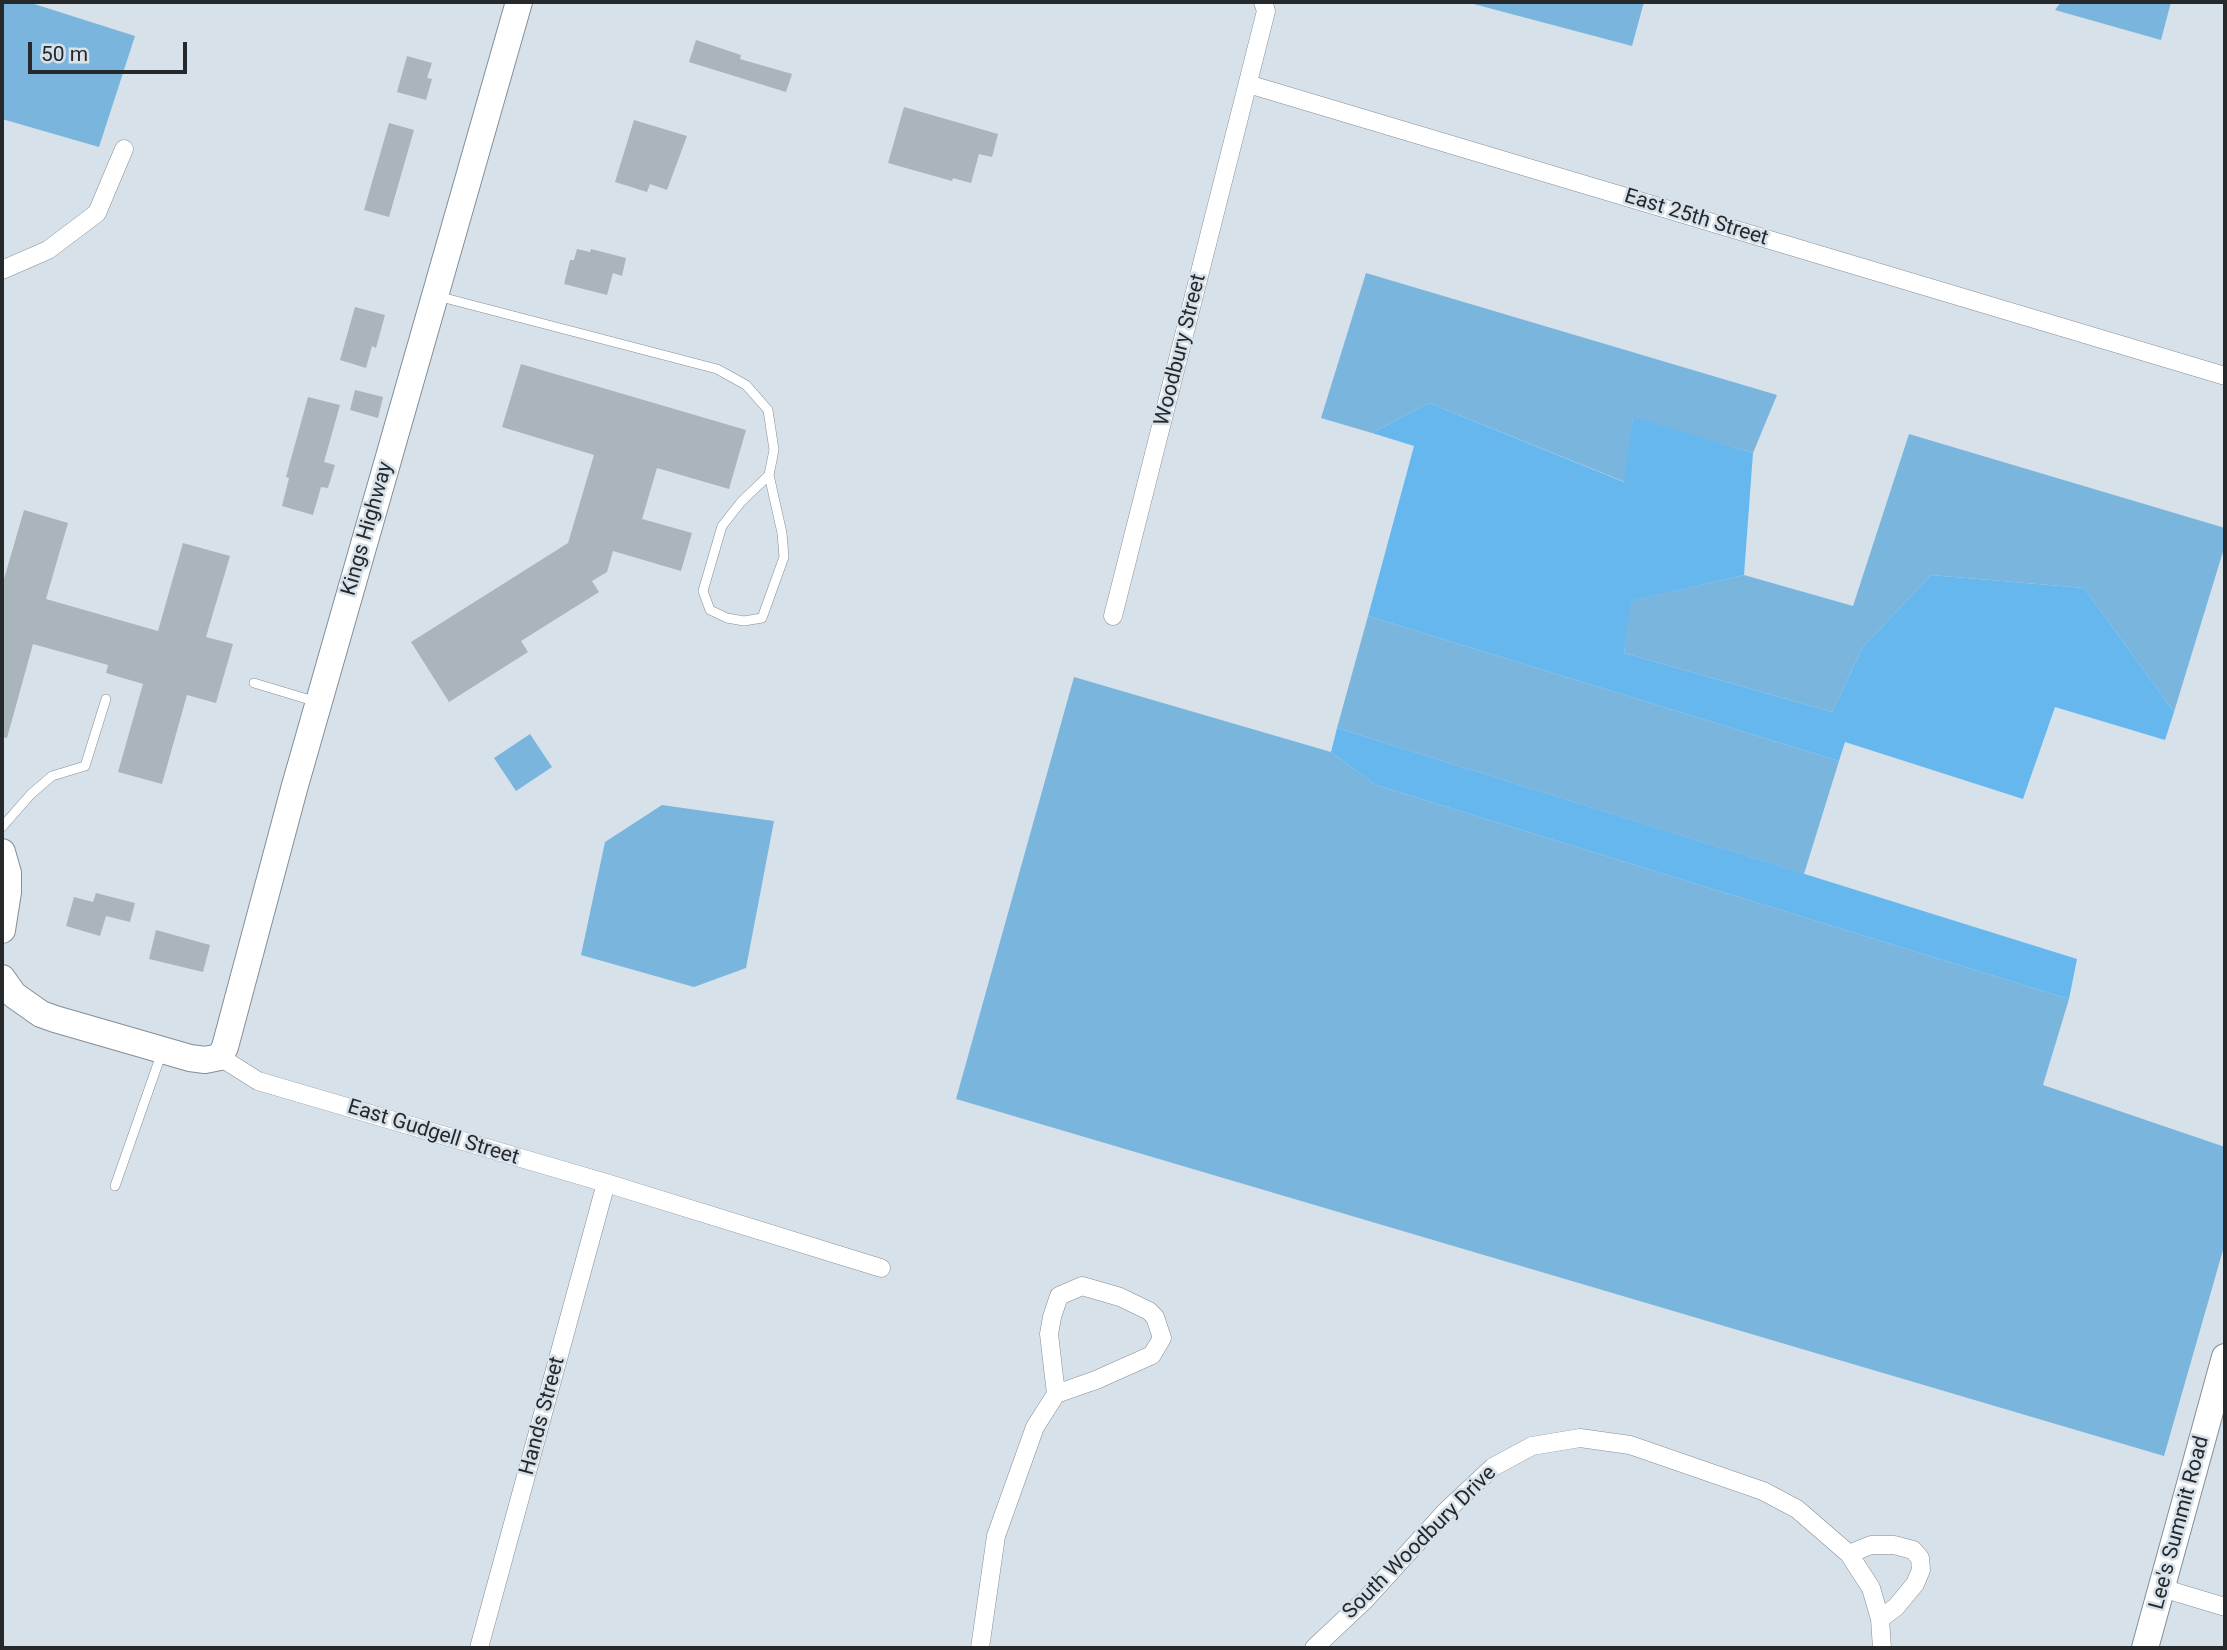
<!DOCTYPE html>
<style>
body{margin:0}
#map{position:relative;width:2227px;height:1650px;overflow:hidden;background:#d7e1e9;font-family:Roboto,sans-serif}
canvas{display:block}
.frame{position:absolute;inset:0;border:4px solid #25292c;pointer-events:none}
.scale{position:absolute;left:28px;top:42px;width:159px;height:32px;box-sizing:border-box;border:4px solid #25292c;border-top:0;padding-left:9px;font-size:21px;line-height:24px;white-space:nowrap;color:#25292c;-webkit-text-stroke:5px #d7e1e9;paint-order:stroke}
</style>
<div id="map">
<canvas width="2227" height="1650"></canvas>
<div class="frame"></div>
<div class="scale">50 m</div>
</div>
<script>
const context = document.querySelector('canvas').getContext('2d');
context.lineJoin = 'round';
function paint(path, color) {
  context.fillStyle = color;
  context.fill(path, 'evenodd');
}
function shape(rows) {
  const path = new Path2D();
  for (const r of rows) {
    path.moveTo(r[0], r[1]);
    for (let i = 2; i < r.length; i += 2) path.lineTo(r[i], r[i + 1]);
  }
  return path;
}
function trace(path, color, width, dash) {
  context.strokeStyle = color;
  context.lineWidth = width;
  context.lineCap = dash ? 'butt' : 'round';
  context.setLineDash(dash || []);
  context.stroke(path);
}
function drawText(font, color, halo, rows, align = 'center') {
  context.font = font + ' Roboto,sans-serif';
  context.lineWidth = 5;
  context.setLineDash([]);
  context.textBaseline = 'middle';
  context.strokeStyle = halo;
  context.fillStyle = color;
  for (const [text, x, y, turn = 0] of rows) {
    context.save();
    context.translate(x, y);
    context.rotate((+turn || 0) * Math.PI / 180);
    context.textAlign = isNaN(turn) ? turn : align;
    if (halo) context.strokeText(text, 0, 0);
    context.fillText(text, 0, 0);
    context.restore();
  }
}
paint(shape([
 [2,2,28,2,135,36,99,147,2,119],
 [1466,2,1644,2,1632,46],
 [2061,2,2171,2,2161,40,2055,10],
 [1366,273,1777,395,1753,453,1633,418,1625,482,1429,403,1372,433,1321,418],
 [1909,434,2225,528,2225,545,2174,712,2084,588,1931,575,1863,647,1832,712,1624,653,1630,601,1744,575,1853,606],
 [1368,616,1839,761,1804,874,1337,728],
 [1074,677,1331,752,1376,785,2069,999,2043,1085,2225,1147,2225,1243,2164,1456,956,1099],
 [530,734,552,767,516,791,494,758],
 [662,805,774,821,746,968,694,987,581,955,605,842]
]), '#7ab5de');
paint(shape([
 [1429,403,1624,482,1633,417,1753,453,1744,575,1631,601,1624,653,1832,712,1863,647,1931,575,2084,588,2174,712,2165,740,2055,707,2023,799,1845,742,1839,761,1368,616,1414,446,1372,433],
 [1337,728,2077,959,2069,999,1376,785,1331,752]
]), '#66b7ee');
paint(shape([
 [696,40,741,55,740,59,792,74,786,92,689,62],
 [407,56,432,63,427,78,432,79,426,100,397,92],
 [904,107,998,134,992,157,979,154,971,183,953,178,952,181,888,163],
 [634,120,687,136,667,190,650,184,647,192,615,182],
 [389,123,414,130,389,217,364,210],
 [577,249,590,252,591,249,626,258,622,276,613,273,607,295,564,284,570,260,574,260],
 [355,307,385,315,376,348,372,346,366,368,340,360],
 [521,364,746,430,729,489,657,468,642,519,692,533,681,571,613,551,607,572,592,581,599,592,521,641,528,652,449,702,411,642,568,543,594,455,502,427],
 [355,390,383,397,378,418,350,410],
 [308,397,340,405,324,462,335,465,328,488,321,487,313,515,282,506,289,478,286,477],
 [24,510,68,523,46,599,158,631,183,543,230,556,206,637,233,644,216,703,187,695,162,784,118,772,143,684,106,673,108,665,33,644,7,738,2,737,2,586],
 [96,893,135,903,130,922,106,916,100,936,66,926,74,897,93,902],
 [156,930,210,945,203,972,149,959]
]), '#aab4bb');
const lane = shape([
 [437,296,717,369,746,385,768,410,774,450,769,475,782,533,784,557,762,618,744,621,727,618,710,610,703,591,722,526,741,502,769,475],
 [254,683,317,702],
 [2,827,31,794,52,776,85,766,106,699],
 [115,1186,162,1052]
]);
const street = shape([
 [1248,84,2225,376],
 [2,270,48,250,97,213,124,149],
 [1113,616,1266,11,1263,2],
 [220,1057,258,1081,606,1183,881,1268],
 [1849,1554,1871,1545,1894,1545,1913,1550,1920,1558,1921,1570,1915,1584,1896,1607,1880,1619],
 [2162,1588,2225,1607],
 [479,1648,606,1183],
 [980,1648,996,1536,1035,1427,1056,1394,1096,1380,1152,1355,1162,1338,1155,1317,1149,1311,1120,1297,1082,1286,1059,1296,1052,1317,1049,1334,1056,1394],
 [1314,1648,1365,1600,1446,1511,1493,1467,1532,1446,1580,1438,1630,1445,1763,1491,1797,1509,1849,1554,1871,1588,1880,1619,1882,1648]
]);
const secondary = shape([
 [2,852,8,873,8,892,2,930],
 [2,978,14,995,41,1014,55,1019,190,1058,205,1060,220,1057,225,1047,294,789,519,2],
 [2145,1648,2225,1357]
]);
trace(lane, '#858e96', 10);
trace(street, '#858e96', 19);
trace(secondary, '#858e96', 28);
trace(lane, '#fff', 9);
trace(street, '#fff', 18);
trace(secondary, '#fff', 26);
drawText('21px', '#25292c', '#d7e1e9', [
 ["East 25th Street",1696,218,17],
 ["Woodbury Street",1181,350,-76],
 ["Kings Highway",368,529,-74],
 ["East Gudgell Street",433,1133,17],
 ["Hands Street",543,1416,-75],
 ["Lee's Summit Road",2180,1523,-75],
 ["South Woodbury Drive",1420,1543,-45]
]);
</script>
